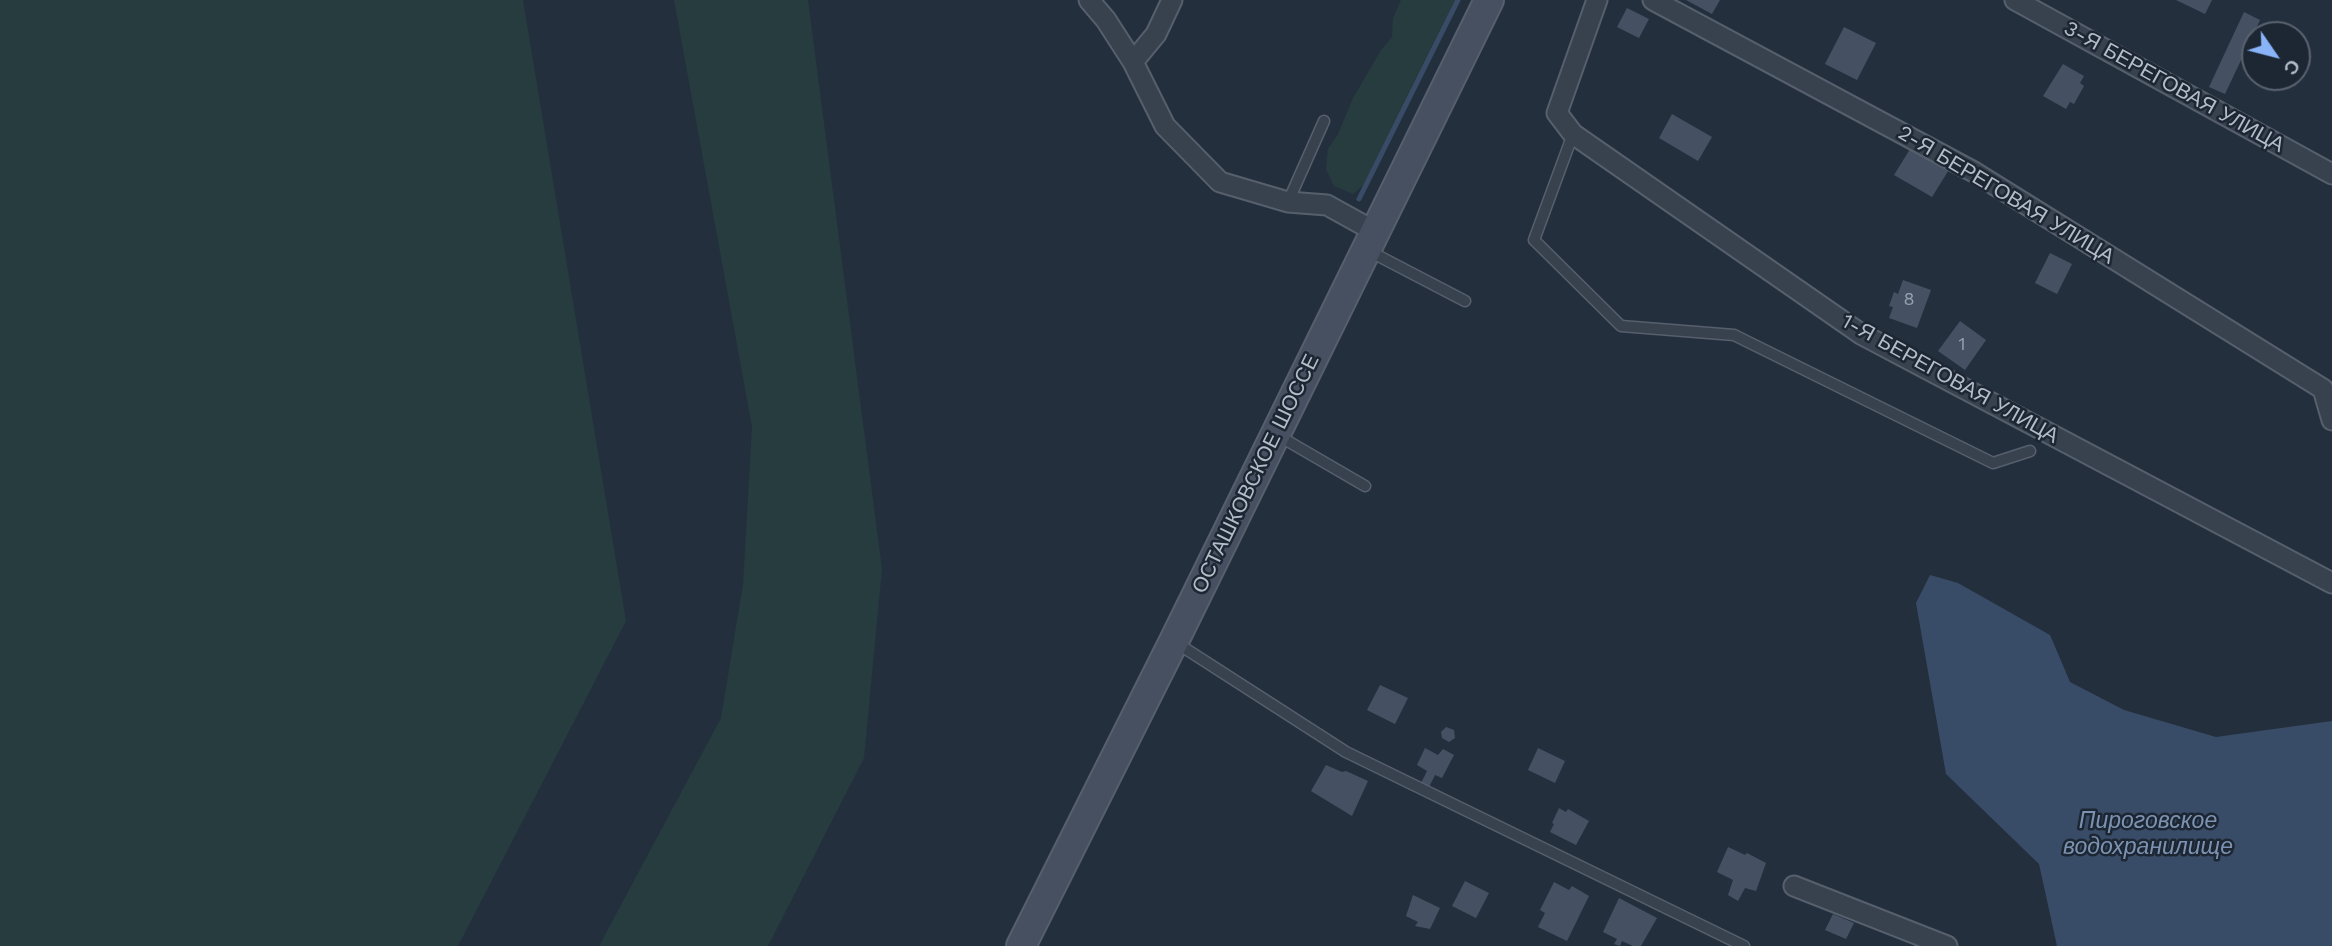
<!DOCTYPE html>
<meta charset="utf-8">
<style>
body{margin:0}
#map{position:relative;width:2332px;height:946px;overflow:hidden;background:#242f3e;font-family:"Work Sans",sans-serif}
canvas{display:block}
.north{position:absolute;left:2241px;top:21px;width:70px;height:70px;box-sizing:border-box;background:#1d2633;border:2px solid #59626f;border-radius:50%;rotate:125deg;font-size:19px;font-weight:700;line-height:28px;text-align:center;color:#b4bcc9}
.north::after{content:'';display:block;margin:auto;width:24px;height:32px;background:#8ab4f8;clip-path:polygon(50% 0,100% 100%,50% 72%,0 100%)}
</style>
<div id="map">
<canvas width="2332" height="946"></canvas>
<div class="north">С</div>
</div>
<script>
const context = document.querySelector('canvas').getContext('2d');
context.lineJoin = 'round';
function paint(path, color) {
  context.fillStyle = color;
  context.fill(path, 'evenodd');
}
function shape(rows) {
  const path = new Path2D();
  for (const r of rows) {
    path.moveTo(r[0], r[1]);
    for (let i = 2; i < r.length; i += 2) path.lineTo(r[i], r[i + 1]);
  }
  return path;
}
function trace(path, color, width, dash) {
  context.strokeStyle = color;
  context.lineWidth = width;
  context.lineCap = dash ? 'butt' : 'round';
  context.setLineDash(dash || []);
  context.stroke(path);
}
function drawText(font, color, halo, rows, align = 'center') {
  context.font = font + ' "Work Sans",sans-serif';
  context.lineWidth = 5;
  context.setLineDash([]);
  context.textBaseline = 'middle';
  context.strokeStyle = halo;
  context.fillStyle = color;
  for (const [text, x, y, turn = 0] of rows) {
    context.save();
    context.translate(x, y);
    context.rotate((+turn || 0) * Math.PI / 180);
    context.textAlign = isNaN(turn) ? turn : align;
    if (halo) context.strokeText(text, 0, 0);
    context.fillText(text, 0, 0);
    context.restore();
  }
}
paint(shape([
 [0,0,523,0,626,621,458,946,0,946],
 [674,0,808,0,882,569,864,758,768,946,599,946,721,718,743,584,752,427],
 [1401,0,1461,0,1372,178,1353,194,1334,186,1326,169,1328,149,1338,134,1353,98,1381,50,1392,37,1393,18]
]), '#263c3f');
paint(shape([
 [1930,575,1958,583,2050,635,2070,682,2124,710,2216,737,2332,721,2332,946,2057,946,2039,864,1946,774,1916,603]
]), '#394c67');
trace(shape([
 [1359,199,1458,0]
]), '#394c67', 5);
paint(shape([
 [1686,0,1720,0,1712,14],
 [2176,0,2212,0,2205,14],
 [1627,8,1649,19,1639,38,1617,27],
 [2244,12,2260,20,2225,94,2209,87],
 [1844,27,1876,43,1857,80,1825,64],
 [2063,64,2084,76,2080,83,2084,86,2074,104,2070,102,2066,109,2043,96],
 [1672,114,1712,137,1698,161,1659,138],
 [1912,146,1950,168,1932,197,1894,175],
 [2050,253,2072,264,2057,294,2035,283],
 [1903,280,1931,290,1917,328,1889,318,1893,307,1889,306,1894,292,1898,294],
 [1960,321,1986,340,1965,370,1938,351],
 [1380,685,1408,698,1395,724,1367,710],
 [1446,727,1454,730,1455,738,1449,742,1442,738,1441,732],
 [1425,748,1438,755,1443,749,1454,755,1442,778,1435,775,1429,787,1421,783,1427,771,1417,765],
 [1538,748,1565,761,1555,783,1528,770],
 [1326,765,1342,772,1346,771,1368,781,1352,816,1311,791],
 [1559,808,1566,812,1568,809,1589,821,1576,845,1550,832,1554,824,1552,823],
 [1728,847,1745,855,1747,853,1766,863,1756,891,1745,888,1738,901,1728,895,1733,880,1717,872],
 [1465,881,1489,893,1476,918,1452,906],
 [1554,882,1569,890,1572,886,1589,896,1567,941,1538,927,1545,913,1540,910],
 [1413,895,1440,908,1430,929,1415,926,1418,922,1406,916],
 [1619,898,1657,918,1641,946,1633,946,1622,941,1620,946,1614,944,1617,939,1603,932],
 [1833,914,1854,923,1846,939,1825,930]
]), '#455162');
const lane = shape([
 [1573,134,1534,240,1621,326,1734,335,1993,463,2030,451],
 [1288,202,1324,121],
 [1369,251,1465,301],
 [1279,436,1365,486],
 [1175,642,1346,752,1744,946]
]);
const street = shape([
 [1089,0,1106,20,1133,62,1165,126,1220,182,1288,202,1327,205,1374,231],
 [1597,0,1557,113,1573,134,1861,334,2332,583],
 [1653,0,1974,172,2323,389,2332,420],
 [2015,0,2332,174],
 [1133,62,1156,34,1172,0],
 [1794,886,1947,946]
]);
const secondary = shape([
 [1021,946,1174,641,1489,0]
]);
trace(lane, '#565f6c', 13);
trace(street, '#565f6c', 23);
trace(secondary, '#565f6c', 32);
trace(lane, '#38414e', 10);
trace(street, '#38414e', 19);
trace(secondary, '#465061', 28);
drawText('18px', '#98a1af', null, [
 ["8",1909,300],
 ["1",1962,345]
]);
drawText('21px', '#b4bcc9', '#1d2633', [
 ["3-Я БЕРЕГОВАЯ УЛИЦА",2174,87,29],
 ["2-Я БЕРЕГОВАЯ УЛИЦА",2006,195,31],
 ["1-Я БЕРЕГОВАЯ УЛИЦА",1950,379,29],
 ["ОСТАШКОВСКОЕ ШОССЕ",1256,474,-64]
]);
drawText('italic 23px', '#7c92b1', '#1d2633', [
 ["Пироговское",2148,821],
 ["водохранилище",2148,847]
]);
</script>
